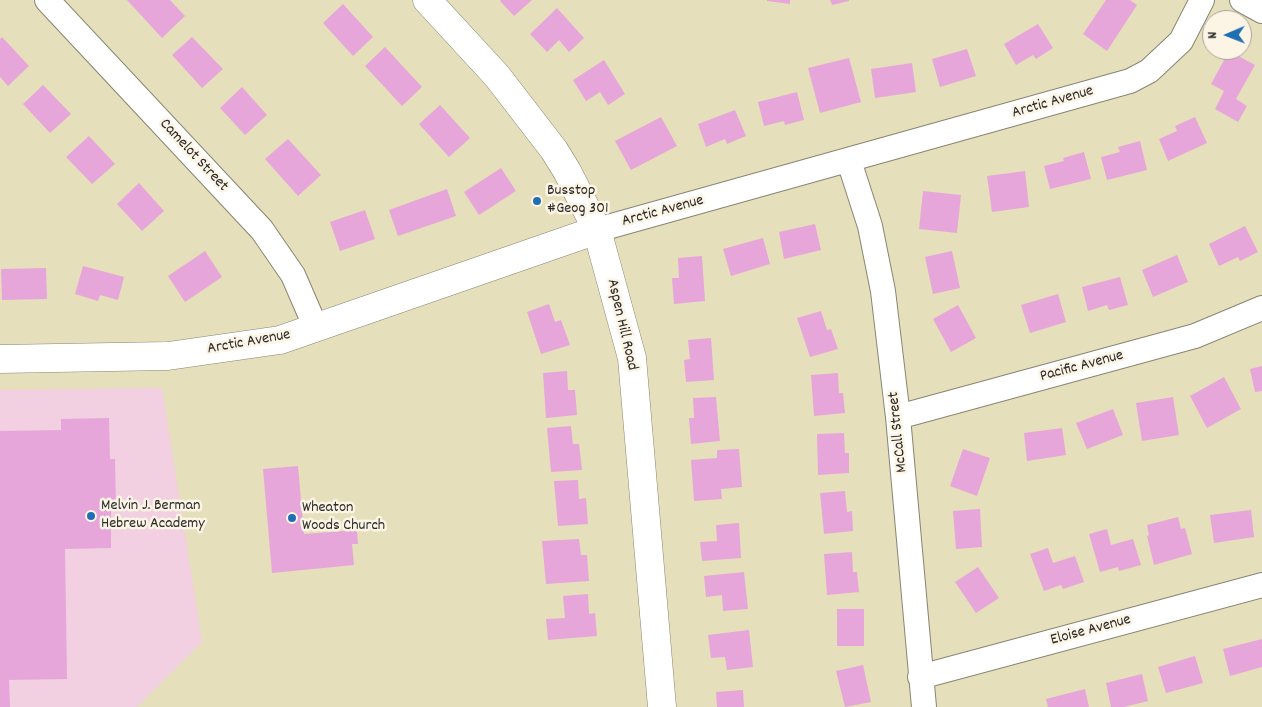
<!DOCTYPE html>
<style>
body{margin:0}
#map{position:relative;width:1262px;height:707px;overflow:hidden;background:#e6dfbb;font-family:Dekko,sans-serif}
canvas{display:block}
.north{position:absolute;left:1202px;top:10px;width:50px;height:50px;box-sizing:border-box;background:#fcf5e5;border:1px solid #a8a49b;border-radius:50%;rotate:269deg;font-size:14px;font-weight:700;line-height:20px;text-align:center;color:#2b2b2b}
.north::after{content:'';display:block;margin:auto;width:18px;height:22px;background:#1f6fb2;clip-path:polygon(50% 0,100% 100%,50% 72%,0 100%)}
</style>
<div id="map">
<canvas width="1262" height="707"></canvas>
<div class="north">N</div>
</div>
<script>
const context = document.querySelector('canvas').getContext('2d');
context.lineJoin = 'round';
function paint(path, color) {
  context.fillStyle = color;
  context.fill(path, 'evenodd');
}
function shape(rows) {
  const path = new Path2D();
  for (const r of rows) {
    path.moveTo(r[0], r[1]);
    for (let i = 2; i < r.length; i += 2) path.lineTo(r[i], r[i + 1]);
  }
  return path;
}
function trace(path, color, width, dash) {
  context.strokeStyle = color;
  context.lineWidth = width;
  context.lineCap = dash ? 'butt' : 'round';
  context.setLineDash(dash || []);
  context.stroke(path);
}
function drawText(font, color, halo, rows, align = 'center') {
  context.font = font + ' Dekko,sans-serif';
  context.lineWidth = 5;
  context.setLineDash([]);
  context.textBaseline = 'middle';
  context.strokeStyle = halo;
  context.fillStyle = color;
  for (const [text, x, y, turn = 0] of rows) {
    context.save();
    context.translate(x, y);
    context.rotate((+turn || 0) * Math.PI / 180);
    context.textAlign = isNaN(turn) ? turn : align;
    if (halo) context.strokeText(text, 0, 0);
    context.fillText(text, 0, 0);
    context.restore();
  }
}
paint(shape([
 [162,388,202,642,137,707,0,707,0,390]
]), '#f2cfe1');
paint(shape([
 [127,0,170,0,185,16,162,38],
 [501,0,532,0,514,16,500,1],
 [767,0,790,0,790,4,767,1],
 [830,0,849,0,849,1,832,5],
 [1106,0,1130,0,1137,5,1107,51,1083,34],
 [343,4,373,37,353,56,323,23],
 [557,8,584,38,569,52,559,40,547,52,530,34],
 [1038,24,1053,48,1036,59,1033,55,1016,65,1004,44],
 [2,37,29,66,8,86,0,77,0,39],
 [192,37,223,69,202,88,172,55],
 [385,47,422,87,402,106,365,66],
 [967,49,976,76,940,87,932,59],
 [1229,51,1255,65,1236,99,1247,106,1238,122,1215,109,1224,91,1211,84],
 [849,58,861,102,820,113,808,68],
 [604,60,625,94,608,105,600,92,586,101,573,80],
 [912,63,916,92,875,98,871,69],
 [43,85,71,114,50,133,23,104],
 [242,87,267,115,245,135,220,108],
 [797,92,804,120,785,125,784,121,764,126,758,102],
 [440,105,470,138,449,157,419,124],
 [735,110,746,136,727,144,725,139,706,147,698,124],
 [661,117,677,146,631,170,615,141],
 [1195,117,1207,143,1168,161,1159,139,1177,131,1175,126],
 [89,136,115,164,92,184,66,157],
 [288,139,321,175,298,196,265,159],
 [1140,141,1147,170,1107,180,1101,157,1120,152,1118,147],
 [1084,152,1091,179,1050,189,1044,166,1064,161,1063,158],
 [501,168,516,191,479,215,464,192],
 [1025,171,1029,207,992,212,987,176],
 [139,183,164,211,142,231,117,204],
 [447,189,456,216,398,236,389,210],
 [923,191,961,195,957,233,919,229],
 [365,210,375,239,340,251,330,222],
 [815,224,821,250,784,259,779,232],
 [1245,226,1258,252,1240,261,1238,257,1219,266,1209,244],
 [763,238,770,264,731,276,723,249],
 [205,251,222,277,185,302,168,276],
 [952,251,960,288,933,294,925,257],
 [1177,255,1188,282,1153,297,1142,270],
 [702,256,705,301,674,304,672,278,679,278,678,258],
 [83,266,124,277,118,300,100,295,98,301,75,294],
 [46,268,47,299,2,300,1,269],
 [1120,277,1128,305,1109,310,1107,305,1088,311,1082,287],
 [1058,294,1066,322,1030,333,1021,305],
 [549,304,555,322,561,320,570,345,541,354,527,312],
 [958,305,976,338,951,352,933,319],
 [821,311,827,330,831,329,838,349,810,357,797,318],
 [711,338,714,380,686,382,684,360,690,359,688,340],
 [1262,366,1262,391,1255,392,1250,369],
 [567,371,568,390,575,390,577,415,546,418,543,373],
 [838,373,839,393,843,393,845,413,814,416,811,375],
 [1224,377,1241,409,1207,428,1190,396],
 [716,397,720,441,691,444,689,418,694,418,693,398],
 [1173,397,1179,435,1142,441,1136,403],
 [1113,409,1123,435,1087,449,1076,423],
 [109,418,110,459,115,459,116,507,111,508,111,548,65,549,67,679,9,680,10,707,0,707,0,431,61,430,61,419],
 [571,426,573,444,579,444,582,470,551,472,547,428],
 [1062,428,1066,455,1027,461,1024,433],
 [844,433,845,453,849,453,849,473,818,475,817,434],
 [739,449,742,487,721,489,722,499,694,501,691,460,717,458,717,450],
 [963,449,990,458,977,496,950,486],
 [298,466,304,534,357,530,358,544,352,544,354,565,272,573,263,469],
 [578,480,579,499,586,498,588,524,558,526,554,481],
 [845,491,847,512,852,511,853,531,824,534,820,493],
 [980,509,982,547,956,549,953,511],
 [1251,510,1254,537,1214,543,1210,515],
 [1178,517,1181,529,1185,528,1192,554,1154,565,1147,536,1149,535,1147,525],
 [739,523,741,558,702,561,700,542,717,541,716,525],
 [1107,529,1111,545,1133,539,1141,565,1119,571,1118,567,1100,572,1089,534],
 [579,539,581,555,587,555,589,581,546,584,542,541],
 [1048,548,1053,563,1075,556,1084,582,1063,589,1061,585,1044,591,1030,554],
 [852,552,853,572,857,572,859,592,827,595,824,554],
 [978,567,999,598,976,613,955,582],
 [744,572,748,609,723,611,722,595,706,597,704,576],
 [588,594,589,614,595,613,597,636,548,640,546,619,565,618,563,596],
 [837,609,864,609,864,646,837,646],
 [749,630,753,667,727,670,725,657,711,658,708,635],
 [1262,639,1262,667,1230,676,1223,649],
 [1195,656,1203,683,1166,693,1158,667],
 [863,665,871,702,845,707,836,671],
 [1142,674,1148,701,1124,707,1111,707,1106,683],
 [1085,689,1089,707,1048,707,1046,699],
 [743,690,744,707,717,707,716,692]
]), '#e6a6da');
const minor = shape([
 [47,0,262,230,293,275,316,328],
 [1242,0,1262,11],
 [849,161,870,226,883,291,898,417,924,707],
 [597,230,1130,81,1149,71,1181,41,1202,0],
 [898,417,1195,336,1262,308],
 [920,677,1262,585]
]);
const tertiary = shape([
 [427,0,497,76,554,150,567,171,597,230,632,358,662,707],
 [0,359,168,356,280,340,597,230]
]);
trace(minor, '#888573', 26);
trace(tertiary, '#888573', 29);
trace(minor, '#fff', 24);
trace(tertiary, '#fff', 28);
for (const [x, y, r, color] of [
 [537,201,5,"#1f6fb2"],
 [91,516,5,"#1f6fb2"],
 [292,518,5,"#1f6fb2"]
]) {
  const dot = new Path2D();
  dot.arc(x, y, r, 0, 2 * Math.PI);
  context.fillStyle = color;
  context.fill(dot);
  trace(dot, '#fcf5e5', 2);
}
drawText('16px', '#2b2b2b', '#fcf5e5', [
 ["Arctic Avenue",1053,103,-16],
 ["Camelot Street",193,156,47],
 ["Arctic Avenue",663,212,-15],
 ["Aspen Hill Road",621,325,77],
 ["Arctic Avenue",249,343,-10],
 ["Pacific Avenue",1082,367,-15],
 ["McCall Street",899,432,-96],
 ["Eloise Avenue",1091,631,-15]
]);
drawText('16px', '#2b2b2b', '#fcf5e5', [
 ["Busstop",547,192],
 ["#Geog 301",547,210],
 ["Melvin J. Berman",101,507],
 ["Hebrew Academy",101,525],
 ["Wheaton",302,509],
 ["Woods Church",302,527]
], 'left');
</script>
